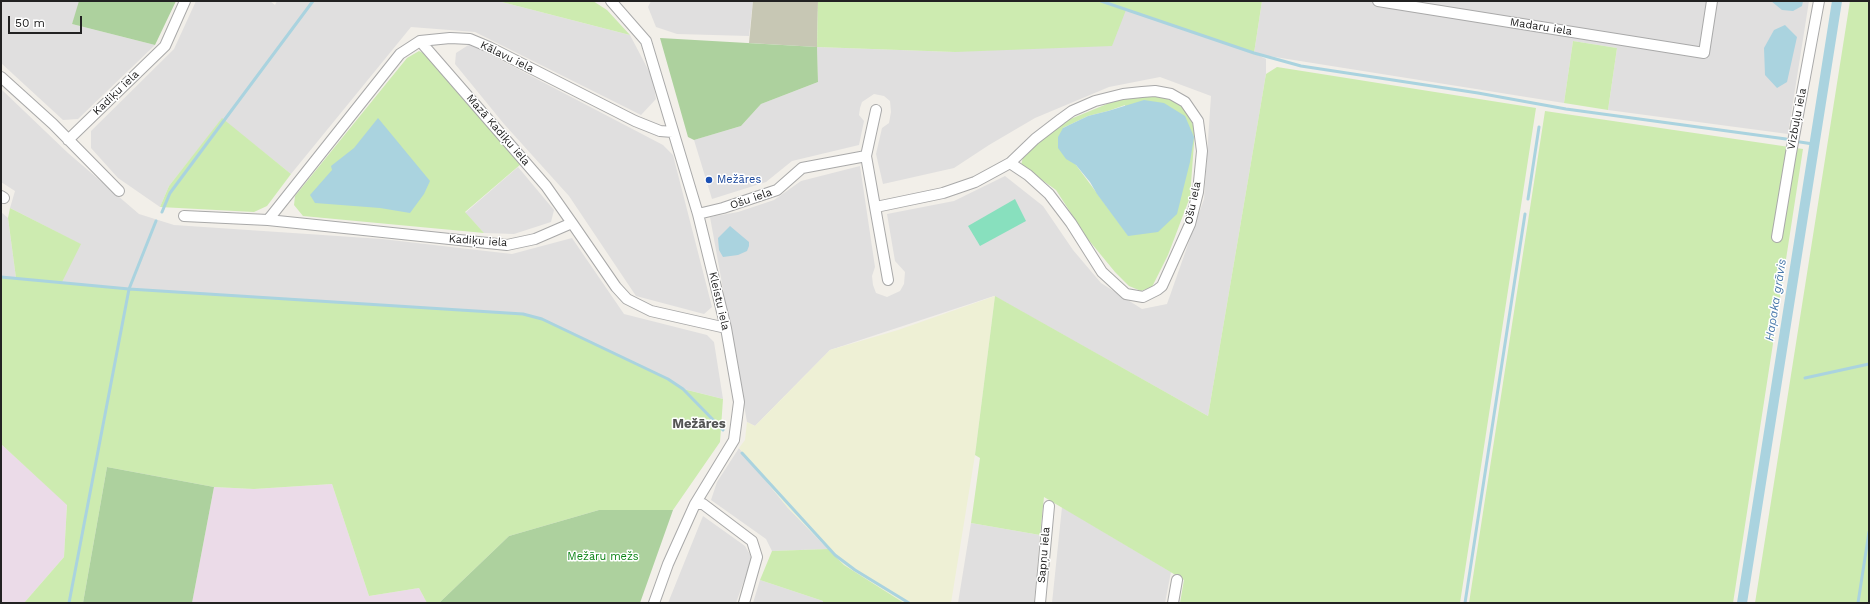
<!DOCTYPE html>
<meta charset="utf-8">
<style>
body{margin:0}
#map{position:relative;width:1870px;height:604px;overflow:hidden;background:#f2efe9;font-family:"Work Sans",sans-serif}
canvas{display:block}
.frame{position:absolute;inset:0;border:2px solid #222;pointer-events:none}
.scale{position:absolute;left:8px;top:16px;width:74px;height:18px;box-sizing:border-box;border:2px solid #222;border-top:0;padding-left:5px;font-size:12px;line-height:14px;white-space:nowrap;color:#222;-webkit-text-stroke:3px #fff;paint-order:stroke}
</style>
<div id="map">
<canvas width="1870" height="604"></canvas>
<div class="frame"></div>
<div class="scale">50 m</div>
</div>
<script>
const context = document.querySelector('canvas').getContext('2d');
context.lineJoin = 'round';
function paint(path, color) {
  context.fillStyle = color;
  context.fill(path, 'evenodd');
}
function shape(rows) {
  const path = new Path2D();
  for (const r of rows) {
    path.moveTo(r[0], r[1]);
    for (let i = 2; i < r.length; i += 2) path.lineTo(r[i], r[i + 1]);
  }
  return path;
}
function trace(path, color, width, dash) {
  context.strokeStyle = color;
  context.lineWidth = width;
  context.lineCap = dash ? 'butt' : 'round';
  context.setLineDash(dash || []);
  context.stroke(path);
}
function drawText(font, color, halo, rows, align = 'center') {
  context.font = font + ' "Work Sans",sans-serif';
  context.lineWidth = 3;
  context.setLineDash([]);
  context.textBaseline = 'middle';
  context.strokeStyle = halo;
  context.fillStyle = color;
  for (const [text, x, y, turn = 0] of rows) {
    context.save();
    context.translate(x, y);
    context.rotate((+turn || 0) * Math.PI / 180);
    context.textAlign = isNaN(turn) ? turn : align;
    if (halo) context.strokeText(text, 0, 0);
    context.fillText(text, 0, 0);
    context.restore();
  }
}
paint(shape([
 [1,1,80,1,72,24,155,45,78,119,63,120,1,63],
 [196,1,270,1,275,5,277,1,498,1,630,35,652,77,656,99,641,115,475,32,411,27,291,174,222,119,169,186,160,207,118,178,91,148,91,131,174,49],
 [651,1,753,1,749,36,677,34,656,27,648,7],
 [1262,1,1809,1,1788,134,1608,110,1617,48,1573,41,1564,103,1256,54,1266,59,1266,74,1208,416,994,296,830,350,755,426,747,422,710,217,738,212,774,200,801,181,860,166,875,267,872,276,873,285,876,293,887,297,900,291,904,284,905,272,895,261,887,214,954,201,1005,176,1043,206,1073,250,1101,283,1142,309,1167,304,1204,199,1211,96,1160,77,1109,87,1035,118,989,145,954,168,883,184,876,154,882,128,889,123,891,112,890,101,884,96,874,94,862,102,860,108,859,115,864,121,859,145,792,161,766,182,712,199,694,140,741,126,761,104,818,82,817,47,955,52,1125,10,1254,53],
 [470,44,663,145,673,155,712,307,704,314,636,296,569,196,504,124,455,64,456,53],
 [1,89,68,153,139,214,174,225,382,239,512,254,572,238,624,314,707,335,714,342,723,399,683,389,668,379,542,319,523,314,129,289,61,282,80,244,10,208,15,191,1,182],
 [518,167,554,210,551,222,514,234,484,233,465,213],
 [1,212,8,218,16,278,1,277],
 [739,448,788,508,828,549,772,551,766,539,711,500,717,482],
 [1062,507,1171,572,1165,603,1052,603],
 [703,516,745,546,752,558,736,603,668,603],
 [971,523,1040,535,1034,603,958,603],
 [760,580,823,601,823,603,753,603]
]), '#e0dfdf');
paint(shape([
 [1,444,67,504,64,557,24,603,1,603],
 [332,484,369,596,419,588,427,603,192,603,214,487,254,489]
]), '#ebdbe8');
paint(shape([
 [753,1,818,1,817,47,749,43]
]), '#c7c7b4');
paint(shape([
 [995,296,975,455,951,603,904,603,844,565,788,508,739,448,745,440,747,422,755,426,830,350,898,330]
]), '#eef0d5');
paint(shape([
 [498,1,593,1,607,10,630,35],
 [818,1,1262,1,1254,53,1126,10,1112,46,955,52,817,47],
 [1850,1,1869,1,1869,603,1755,603],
 [1573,41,1617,48,1608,110,1564,103],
 [419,51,427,55,521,164,465,212,484,233,303,216,294,205,295,196,407,58],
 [1277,67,1536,108,1460,603,1180,603,1184,580,1044,497,1040,535,971,523,980,458,975,455,995,296,1208,416,1266,74],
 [1156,94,1185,106,1195,130,1190,197,1168,255,1152,287,1141,291,1129,286,1115,272,1087,238,1056,190,1021,165,1024,153,1056,125,1119,99],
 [1125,105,1128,235,1076,165,1063,128,1088,116,1108,111],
 [1545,111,1803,149,1733,603,1469,603],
 [222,118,291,174,267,206,254,212,160,207,169,186],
 [10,208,81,244,62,282,129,289,523,314,542,319,668,379,683,389,723,399,720,442,673,510,599,510,509,536,439,603,427,603,419,588,369,596,332,484,254,489,214,487,107,467,83,603,24,603,64,557,67,505,1,444,1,277,16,278,8,218],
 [828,549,844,565,904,603,823,603,823,601,760,580,772,551]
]), '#cdebb0');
paint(shape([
 [79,1,176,1,155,45,72,24],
 [660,38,817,47,818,82,761,104,741,126,694,140,688,137],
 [107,467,214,487,192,603,83,603],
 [599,510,673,510,640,603,439,603,509,536]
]), '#add19e');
paint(shape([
 [1015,199,1026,221,980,246,968,226]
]), '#88e0be');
paint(shape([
 [1771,1,1803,1,1802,6,1793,11,1782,10],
 [1785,25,1797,37,1787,82,1777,88,1765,75,1764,48,1774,30],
 [1144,100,1164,103,1185,116,1194,137,1190,162,1177,214,1158,232,1128,236,1097,194,1090,182,1076,165,1066,159,1058,148,1058,137,1063,128,1088,116,1108,111],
 [378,118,430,181,424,194,410,213,380,208,315,203,310,195,332,170,331,166,354,148],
 [730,226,749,242,749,246,747,251,738,255,723,257,719,250,718,238]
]), '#aad3df');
trace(shape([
 [1101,1,1254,53,1301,66,1478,93,1566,109,1786,139],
 [1800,142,1813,144],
 [1528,199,1539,127],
 [162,212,170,193,313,1],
 [1,277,129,289,523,314,542,319,668,379,683,389,723,430],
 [1805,378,1869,364],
 [742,453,835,555,855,570,909,603],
 [69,603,129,289,156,221],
 [1465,603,1525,214],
 [1858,603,1869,532]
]), '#aad3df', 3);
trace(shape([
 [1742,603,1837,1]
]), '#aad3df', 10);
const minor = shape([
 [611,1,646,41,698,214,726,328,739,402,734,440,695,504,668,564,654,603],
 [1378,1,1704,53,1712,1],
 [420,41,546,186,572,223],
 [1,77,53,124,119,191],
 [68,140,165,46,185,1],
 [866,156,888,280],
 [1,196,4,198],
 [876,207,943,193,975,182,1010,163,1035,139,1061,119,1072,111,1095,101,1123,94,1142,92,1155,91,1171,94,1185,102,1198,121,1202,151,1198,192,1190,224,1162,286,1157,290,1143,297,1126,294,1102,272,1071,223,1049,194,1028,175,1010,163],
 [698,214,723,208,777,190,802,168,866,156,876,110],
 [184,216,268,220,507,245,535,239,572,223,616,287,627,299,651,311,726,328],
 [268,220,400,54,420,41,450,38,470,39,489,47,635,121,660,131,673,132],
 [1777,237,1791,153,1819,1],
 [695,504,703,504,752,541,757,557,744,603],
 [1040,603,1049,506],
 [1173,603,1177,580]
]);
trace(minor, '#a9a9a9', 12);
trace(minor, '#fff', 10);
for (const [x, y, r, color] of [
 [709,180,4,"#1a4fb4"]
]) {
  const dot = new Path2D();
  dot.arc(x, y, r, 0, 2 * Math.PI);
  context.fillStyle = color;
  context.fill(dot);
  trace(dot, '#fff', 1.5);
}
drawText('11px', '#222', '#fff', [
 ["Madaru iela",1541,27,9],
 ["Kālavu iela",507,57,26],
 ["Kadiķu iela",116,93,-44],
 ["Vizbuļu iela",1797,119,-79],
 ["Mazā Kadiķu iela",498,130,49],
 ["Ošu iela",751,199,-19],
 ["Ošu iela",1193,203,-78],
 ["Kadiķu iela",478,241,4],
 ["Kleistu iela",719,301,77],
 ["Sapņu iela",1044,555,-85]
]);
drawText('11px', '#164399', '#fff', [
 ["Mežāres",717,180]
], 'left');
drawText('11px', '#0c8416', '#fff', [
 ["Mežāru mežs",603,557]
]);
drawText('italic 12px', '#4a7aab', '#fff', [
 ["Hapaka grāvis",1776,300,-81]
]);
drawText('bold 13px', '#555', '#fff', [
 ["Mežāres",699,424]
]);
</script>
